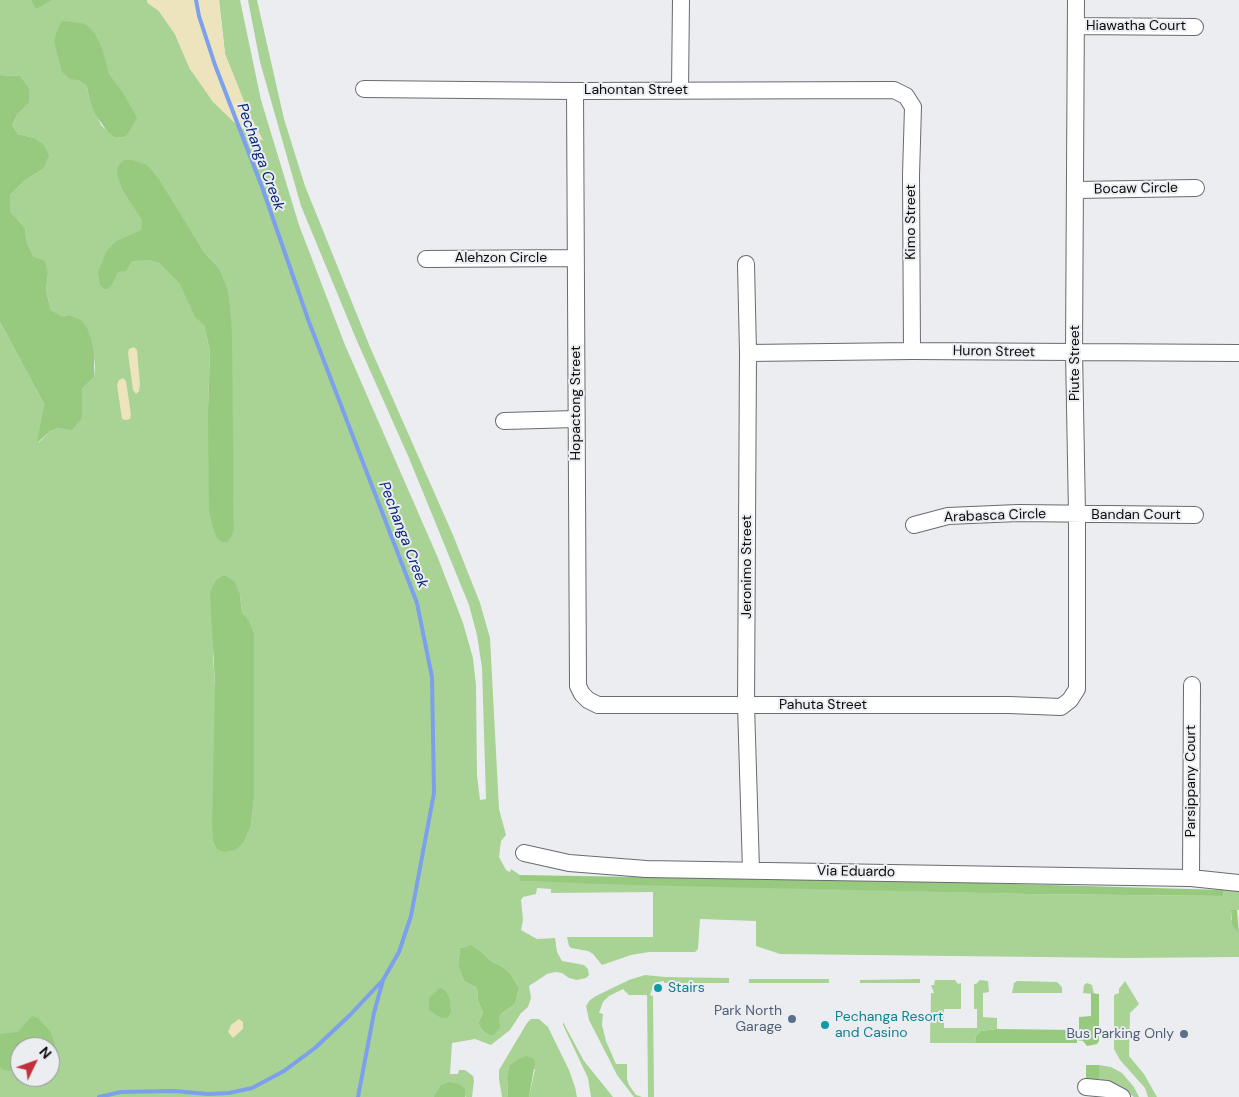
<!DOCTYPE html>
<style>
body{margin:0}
#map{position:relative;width:1239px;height:1097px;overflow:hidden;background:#ebedf1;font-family:"DM Sans",sans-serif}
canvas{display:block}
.north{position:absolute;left:10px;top:1037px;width:50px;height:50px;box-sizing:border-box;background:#ebedf1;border:1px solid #919396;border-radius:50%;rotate:48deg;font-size:14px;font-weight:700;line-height:20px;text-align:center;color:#0b0b0d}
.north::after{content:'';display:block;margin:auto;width:18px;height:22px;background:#c1313b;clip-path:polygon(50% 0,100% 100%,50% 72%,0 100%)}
</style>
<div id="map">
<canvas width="1239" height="1097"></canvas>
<div class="north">N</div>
</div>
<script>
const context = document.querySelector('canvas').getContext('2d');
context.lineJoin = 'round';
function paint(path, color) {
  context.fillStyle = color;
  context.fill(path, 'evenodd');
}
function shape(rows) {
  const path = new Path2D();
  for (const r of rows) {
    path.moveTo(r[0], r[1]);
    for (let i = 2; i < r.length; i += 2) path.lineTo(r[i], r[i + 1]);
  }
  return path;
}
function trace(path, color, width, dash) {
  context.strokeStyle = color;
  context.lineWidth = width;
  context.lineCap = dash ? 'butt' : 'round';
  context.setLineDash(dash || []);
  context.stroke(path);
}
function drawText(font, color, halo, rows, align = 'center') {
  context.font = font + ' "DM Sans",sans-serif';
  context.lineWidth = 4;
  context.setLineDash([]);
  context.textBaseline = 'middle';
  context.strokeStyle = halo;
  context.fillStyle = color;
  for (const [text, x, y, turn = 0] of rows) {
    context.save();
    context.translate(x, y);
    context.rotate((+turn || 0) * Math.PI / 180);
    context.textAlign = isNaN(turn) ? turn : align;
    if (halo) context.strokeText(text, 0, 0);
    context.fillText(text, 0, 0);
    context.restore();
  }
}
paint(shape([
 [0,0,147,0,148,3,159,11,175,34,190,69,263,140,249,114,225,54,219,0,240,0,261,100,299,225,345,345,438,558,463,623,473,658,476,685,477,775,480,800,486,799,482,668,477,635,469,605,409,458,357,341,301,206,260,62,248,0,257,0,284,119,305,186,370,347,453,535,480,603,490,638,499,809,506,835,501,841,499,857,506,870,510,872,511,869,520,875,520,881,1027,894,1223,896,1224,890,1239,891,1239,910,1232,910,1231,913,1231,919,1239,934,1239,957,1126,958,780,954,756,946,756,921,700,919,698,949,695,952,649,952,631,955,602,965,593,954,588,951,571,948,569,946,567,937,653,937,653,892,551,893,551,889,537,888,536,894,523,897,521,900,523,920,521,930,537,939,555,938,557,952,562,961,584,965,588,969,589,975,586,978,577,980,569,978,562,973,555,972,547,974,529,986,531,998,528,1007,521,1013,510,1030,491,1045,475,1039,452,1043,450,1074,458,1074,459,1070,465,1070,473,1076,474,1081,472,1097,465,1097,466,1096,440,1086,433,1097,0,1097,0,322,44,404,38,443,50,431,59,428,81,403,82,389,94,377,95,366,92,341,69,315,62,316,51,310,46,291,48,274,34,257,27,243,25,228,10,211,10,195,24,181,43,169,34,138,18,134,12,125,17,115,29,103,20,76,0,75],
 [54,41,124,137,115,138,101,125,89,98,87,86,78,80,58,52],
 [174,205,204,252,219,268,230,304,234,531,208,409,210,351,204,325,154,230,141,230,143,220],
 [240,595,242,612,249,620,254,633,254,799,251,825,215,685,213,657,213,635],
 [470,944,482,952,491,961,503,967,510,973,519,988,515,1004,501,1014,489,1035,483,1031,479,1025,479,1021,483,1013,478,1001,477,988,464,981,458,966,460,948,466,947],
 [20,1047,50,1047,50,1077,20,1077],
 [645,975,665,977,729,978,729,983,664,983,664,981,658,982,653,987,650,995,653,996,654,1097,648,1097,647,995,629,995,623,989,609,996,603,1002,599,1013,603,1014,602,1025,606,1041,616,1064,627,1064,627,1079,629,1085,636,1095,642,1097,634,1097,617,1075,609,1059,589,1020,586,1006,590,1000,596,996,629,980],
 [749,979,829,979,829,983,749,983],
 [920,979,920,983,860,983,860,980],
 [935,980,955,980,958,984,961,983,961,1009,944,1009,944,1028,977,1028,977,1009,974,1009,974,984,976,984,980,980,988,981,989,992,983,993,983,1017,997,1018,997,1029,981,1031,976,1036,975,1043,930,1043,931,993,934,993,931,985,934,985],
 [1017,981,1057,982,1062,987,1062,993,1012,993,1014,983],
 [1125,981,1139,1004,1130,1013,1129,1056,1144,1074,1157,1097,1148,1097,1145,1088,1120,1060,1114,1049,1114,995,1119,993,1119,989],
 [1087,983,1092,985,1094,994,1083,993,1084,985],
 [531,1019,539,1019,548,1027,569,1070,575,1087,577,1097,529,1097,535,1069,509,1066,507,1077,508,1094,507,1097,502,1097,499,1079,499,1070,527,1023],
 [563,1022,584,1061,613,1097,591,1097,588,1078,563,1025],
 [1099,1065,1111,1067,1122,1073,1134,1087,1139,1097,1134,1097,1119,1085,1099,1079]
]), '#a9d395');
paint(shape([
 [31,0,52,0,36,9],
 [62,21,81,23,88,26,95,34,102,48,109,74,125,96,137,118,128,133,124,137,115,138,107,131,95,114,89,98,87,86,78,80,70,79,62,72,54,41,57,31],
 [0,75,20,76,29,89,29,103,17,115,12,125,18,134,34,138,43,144,49,155,43,169,24,181,10,195,10,211,25,228,27,243,34,257,45,261,48,274,46,291,51,310,62,316,69,315,81,320,87,328,92,341,94,354,94,377,82,389,82,418,72,430,59,428,50,431,37,443,44,404,0,322],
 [124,160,132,160,147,165,158,178,204,252,219,268,227,288,230,304,232,337,234,531,228,542,222,542,217,538,213,528,209,511,208,409,210,351,204,325,195,317,180,284,160,263,151,260,132,261,126,271,118,272,111,286,108,289,104,289,100,285,98,272,106,252,115,242,141,230,142,220,122,189,117,174,118,166],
 [224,575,234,581,240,595,242,612,249,620,254,633,254,799,251,825,243,843,235,850,224,852,217,849,213,841,212,825,215,685,210,592,216,580],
 [520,875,980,883,1224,890,1223,896,1027,894,632,885,520,881],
 [1231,910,1237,910,1239,934,1232,924],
 [470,944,482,952,491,961,503,967,510,973,519,988,515,1004,501,1014,499,1019,500,1028,493,1035,489,1035,483,1031,479,1025,479,1021,483,1013,478,1001,477,988,464,981,458,966,460,948,466,947],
 [440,988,446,991,450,1000,451,1012,447,1018,441,1018,429,1010,429,998],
 [1091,993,1099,994,1099,1041,1097,1044,1087,1046,1083,1041,1077,1040,1077,1043,975,1043,976,1036,981,1031,997,1029,1079,1030,1079,1017,1091,1016],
 [32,1016,38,1018,50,1031,55,1044,56,1057,50,1063,50,1047,20,1047,20,1070,12,1071,3,1070,0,1067,0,1034,18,1032],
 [527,1056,534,1059,535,1063,529,1097,507,1097,508,1094,507,1077,509,1066,517,1060],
 [1086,1065,1099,1065,1099,1079,1086,1079],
 [449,1082,459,1084,465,1089,465,1097,433,1097,440,1086]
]), '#97ca7e');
paint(shape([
 [147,0,219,0,225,54,249,114,263,141,238,126,213,102,190,69,175,34,159,11,148,3],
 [134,347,137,350,140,385,139,391,136,394,133,390,128,353,129,349],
 [123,378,126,381,131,415,130,419,126,420,122,419,117,385,119,380],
 [239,1019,243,1022,243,1029,233,1038,228,1032,231,1025]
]), '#ede4be');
trace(shape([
 [196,0,199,16,215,65,262,187,309,322,417,603,432,677,434,793,411,916,399,952,383,980,374,1013,358,1097],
 [99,1097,121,1092,174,1091,208,1094,229,1093,252,1088,284,1071,315,1048,350,1015,381,982]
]), '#7ca0eb', 4);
const minor = shape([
 [1076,26,1195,27],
 [364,89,575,91,894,90,906,96,913,107,911,175,912,351],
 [680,90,681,0],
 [575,91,578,686,582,694,588,700,598,705,1009,705,1061,707,1070,700,1077,689,1077,514,1074,352,1076,0],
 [1076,190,1196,188],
 [426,259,576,258],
 [746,264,748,353,746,705,751,870],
 [748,353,912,351,1239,353],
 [504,421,576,419],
 [914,525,948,516,1018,513,1195,515],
 [524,853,569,863,646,869,1191,878,1239,883],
 [1191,878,1192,685],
 [1086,1087,1107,1089,1122,1097]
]);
trace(minor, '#696b6e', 18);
trace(minor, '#fff', 16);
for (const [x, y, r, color] of [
 [658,988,5,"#0f9aa8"],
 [792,1019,5,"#5c6f8a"],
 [825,1025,5,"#0f9aa8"],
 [1184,1034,5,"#5c6f8a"]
]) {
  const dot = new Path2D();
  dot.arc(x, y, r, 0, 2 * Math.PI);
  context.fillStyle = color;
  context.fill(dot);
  trace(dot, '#ebedf1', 2);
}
drawText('14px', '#0b0b0d', '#ebedf1', [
 ["Hiawatha Court",1136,26],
 ["Lahontan Street",636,90],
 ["Bocaw Circle",1136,189,-1],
 ["Kimo Street",911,222,-90],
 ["Alehzon Circle",501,258],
 ["Huron Street",994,352,1],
 ["Piute Street",1075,363,-90],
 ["Hopactong Street",576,403,-90],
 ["Bandan Court",1136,515],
 ["Arabasca Circle",995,516,-2],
 ["Jeronimo Street",747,567,-90],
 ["Pahuta Street",823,705],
 ["Parsippany Court",1191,781,-90],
 ["Via Eduardo",856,872,1]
]);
drawText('14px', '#0d838f', '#ebedf1', [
 ["Stairs",668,988],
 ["Pechanga Resort",835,1017],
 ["and Casino",835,1033]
], 'left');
drawText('14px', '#4e5e75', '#ebedf1', [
 ["Park North",782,1011],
 ["Garage",782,1027],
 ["Bus Parking Only",1174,1034]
], 'right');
drawText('italic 15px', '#08267b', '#ebedf1', [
 ["Pechanga Creek",260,157,70],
 ["Pechanga Creek",403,535,69]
]);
</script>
